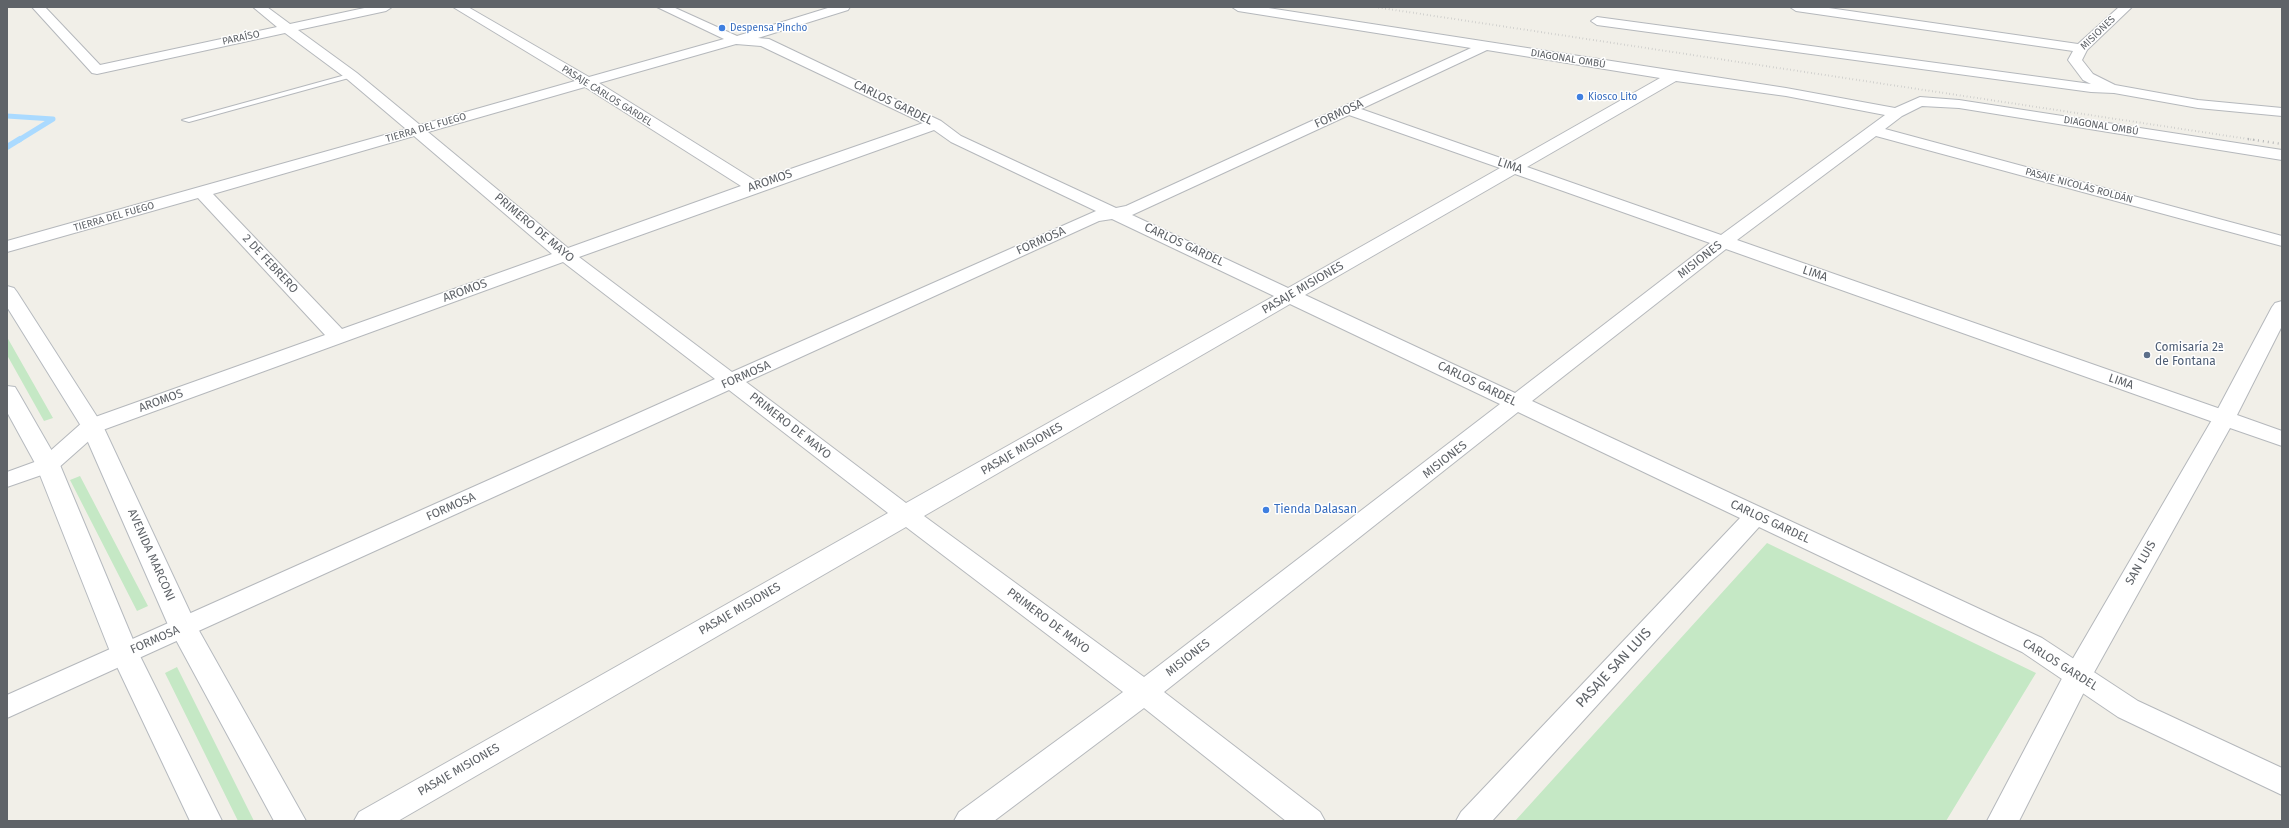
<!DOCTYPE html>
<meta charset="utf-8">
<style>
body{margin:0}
#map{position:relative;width:2289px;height:828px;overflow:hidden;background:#f1efe8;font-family:"Fira Sans",sans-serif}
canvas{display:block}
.frame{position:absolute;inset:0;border:8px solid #5f6368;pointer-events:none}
</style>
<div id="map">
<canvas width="2289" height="828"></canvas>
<div class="frame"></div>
</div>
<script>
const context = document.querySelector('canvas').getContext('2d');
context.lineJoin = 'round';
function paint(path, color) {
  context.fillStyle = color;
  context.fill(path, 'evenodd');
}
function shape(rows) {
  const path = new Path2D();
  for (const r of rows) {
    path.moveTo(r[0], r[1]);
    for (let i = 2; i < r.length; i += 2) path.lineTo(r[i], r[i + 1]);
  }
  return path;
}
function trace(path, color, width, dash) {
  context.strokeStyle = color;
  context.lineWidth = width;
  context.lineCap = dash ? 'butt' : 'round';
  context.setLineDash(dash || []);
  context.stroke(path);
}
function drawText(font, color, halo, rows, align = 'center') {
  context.font = font + ' "Fira Sans",sans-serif';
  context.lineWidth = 3;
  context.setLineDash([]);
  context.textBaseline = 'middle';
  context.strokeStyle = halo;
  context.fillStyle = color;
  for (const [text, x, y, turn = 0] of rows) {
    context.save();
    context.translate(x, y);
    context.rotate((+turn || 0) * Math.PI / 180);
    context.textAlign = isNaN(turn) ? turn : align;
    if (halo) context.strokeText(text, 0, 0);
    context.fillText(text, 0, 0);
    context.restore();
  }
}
paint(shape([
 [7,337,53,418,44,421,7,355],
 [80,476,148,606,137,611,70,480],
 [1767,543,2036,673,1946,821,1515,821],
 [177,667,254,821,238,821,165,673]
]), '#c5e8c5');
trace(shape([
 [7,116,53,119,19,140]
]), '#aadaff', 5);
trace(shape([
 [7,147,20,139]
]), '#aadaff', 6);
const service = shape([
 [349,74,356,76,189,122,182,120,349,74]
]);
const minor = shape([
 [32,7,45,7,100,65,277,27,253,7,267,7,290,24,369,7,392,7,386,11,298,30,357,73,420,125,575,81,453,7,468,7,589,77,724,39,657,7,673,7,737,36,831,7,850,7,848,10,758,38,769,39,941,121,961,136,1116,208,1126,206,1471,48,1238,11,1232,7,1262,7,1786,88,1895,108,1920,97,1959,100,2282,150,2282,160,1959,108,1922,106,1902,116,1885,129,2282,236,2282,246,1876,136,1737,240,2232,413,2235,418,2232,423,2224,425,2216,423,1726,249,1532,401,2042,638,2138,701,2282,768,2282,795,2118,717,2022,652,1759,527,1492,821,1456,821,1461,812,1740,518,1518,412,1164,692,1320,812,1325,821,1286,821,1144,708,994,821,954,821,959,812,1123,692,906,527,398,821,354,821,359,812,888,513,729,390,7,718,7,695,715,379,563,262,100,431,56,470,7,487,7,472,40,460,84,421,325,335,198,198,7,252,7,241,406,129,347,79,285,33,97,74,92,73,32,7],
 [736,44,761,46,923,123,756,181,599,83,736,44],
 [1487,50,1660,78,1512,162,1361,109,1487,50],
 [1676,81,1786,96,1885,115,1721,235,1527,167,1676,81],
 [585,87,741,186,568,248,428,132,585,87],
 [1349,115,1500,168,1288,288,1132,215,1349,115],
 [934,130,951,142,1096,211,732,372,579,257,934,130],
 [414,136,552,254,342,329,213,194,414,136],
 [1515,174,1710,243,1515,393,1305,295,1515,174],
 [1112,219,1274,296,906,503,746,382,1099,221,1112,219],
 [1290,304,1500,404,1144,677,924,516,1290,304],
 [1790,7,1822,7,2078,44,2119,7,2132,7,2087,50,2082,60,2093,74,2115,85,2198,100,2282,108,2282,116,2198,108,2114,93,2091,92,1597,25,1591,21,1597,17,2091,84,2083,80,2068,60,2073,51,1796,11,1790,7]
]);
const tertiary = shape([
 [2282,301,2282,326,2237,415,2282,431,2282,446,2230,428,2092,676,2019,821,1987,821,2068,667,2213,418,2272,307,2275,303,2282,301]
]);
const secondary = shape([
 [7,286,14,288,17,292,103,426,197,627,306,821,274,821,169,627,81,426,7,307,7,286],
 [7,386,15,387,18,392,60,465,139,654,222,821,190,821,111,654,36,465,7,412,7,386]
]);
trace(service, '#b5b8bc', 2);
trace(minor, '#b5b8bc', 2);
trace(tertiary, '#b5b8bc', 2);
trace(secondary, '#b6babf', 2);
paint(service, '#fff');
paint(minor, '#fff');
paint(tertiary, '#fff');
paint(secondary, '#fff');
trace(shape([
 [1375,7,2255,140]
]), '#b6b7b8', 2, [0.5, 3]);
trace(shape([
 [2248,139,2282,144]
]), '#b6b7b8', 2.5, [1, 4]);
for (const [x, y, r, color] of [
 [722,28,4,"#3f7fe0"],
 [1580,97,4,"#3f7fe0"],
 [2147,355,4,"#5c6f8a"],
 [1266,510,4,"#3f7fe0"]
]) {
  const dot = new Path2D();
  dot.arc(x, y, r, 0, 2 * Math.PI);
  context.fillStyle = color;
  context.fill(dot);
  trace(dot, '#fff', 1.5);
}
drawText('10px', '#366cbe', '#fff', [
 ["Despensa Pincho",730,28],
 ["Kiosco Lito",1588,97]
], 'left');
drawText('10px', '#5f6368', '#fff', [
 ["MISIONES",2098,33,-44],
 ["PARAÍSO",241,38,-12],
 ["DIAGONAL OMBÚ",1568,59,9],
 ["PASAJE CARLOS GARDEL",607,96,32],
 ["DIAGONAL OMBÚ",2101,126,9],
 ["TIERRA DEL FUEGO",426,128,-16],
 ["PASAJE NICOLÁS ROLDÁN",2079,186,15],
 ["TIERRA DEL FUEGO",114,217,-16]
]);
drawText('12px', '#5f6368', '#fff', [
 ["CARLOS GARDEL",893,103,26],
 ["FORMOSA",1339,114,-25],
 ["LIMA",1510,166,19],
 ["AROMOS",770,181,-19],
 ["PRIMERO DE MAYO",534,228,40],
 ["FORMOSA",1041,241,-24],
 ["CARLOS GARDEL",1184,245,25],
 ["MISIONES",1700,260,-38],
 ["2 DE FEBRERO",270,264,47],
 ["LIMA",1815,274,19],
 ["PASAJE MISIONES",1303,288,-30],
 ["AROMOS",465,291,-20],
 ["FORMOSA",746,375,-24],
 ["LIMA",2121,382,19],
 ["CARLOS GARDEL",1477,384,26],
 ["AROMOS",161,401,-20],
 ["PRIMERO DE MAYO",790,426,38],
 ["PASAJE MISIONES",1022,449,-30],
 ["MISIONES",1445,460,-38],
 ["FORMOSA",451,507,-24],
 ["CARLOS GARDEL",1770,522,25],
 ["AVENIDA MARCONI",151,555,66],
 ["SAN LUIS",2141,563,-60],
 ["PASAJE MISIONES",740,609,-30],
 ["PRIMERO DE MAYO",1048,621,37],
 ["FORMOSA",155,640,-24],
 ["MISIONES",1188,658,-38],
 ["CARLOS GARDEL",2060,665,32],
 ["PASAJE MISIONES",459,770,-30]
]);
drawText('12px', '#4e5e75', '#fff', [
 ["Comisaría 2ª",2155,348],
 ["de Fontana",2155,362]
], 'left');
drawText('12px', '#366cbe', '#fff', [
 ["Tienda Dalasan",1274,510]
], 'left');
drawText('14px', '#5f6368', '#fff', [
 ["PASAJE SAN LUIS",1614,668,-47]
]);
</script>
